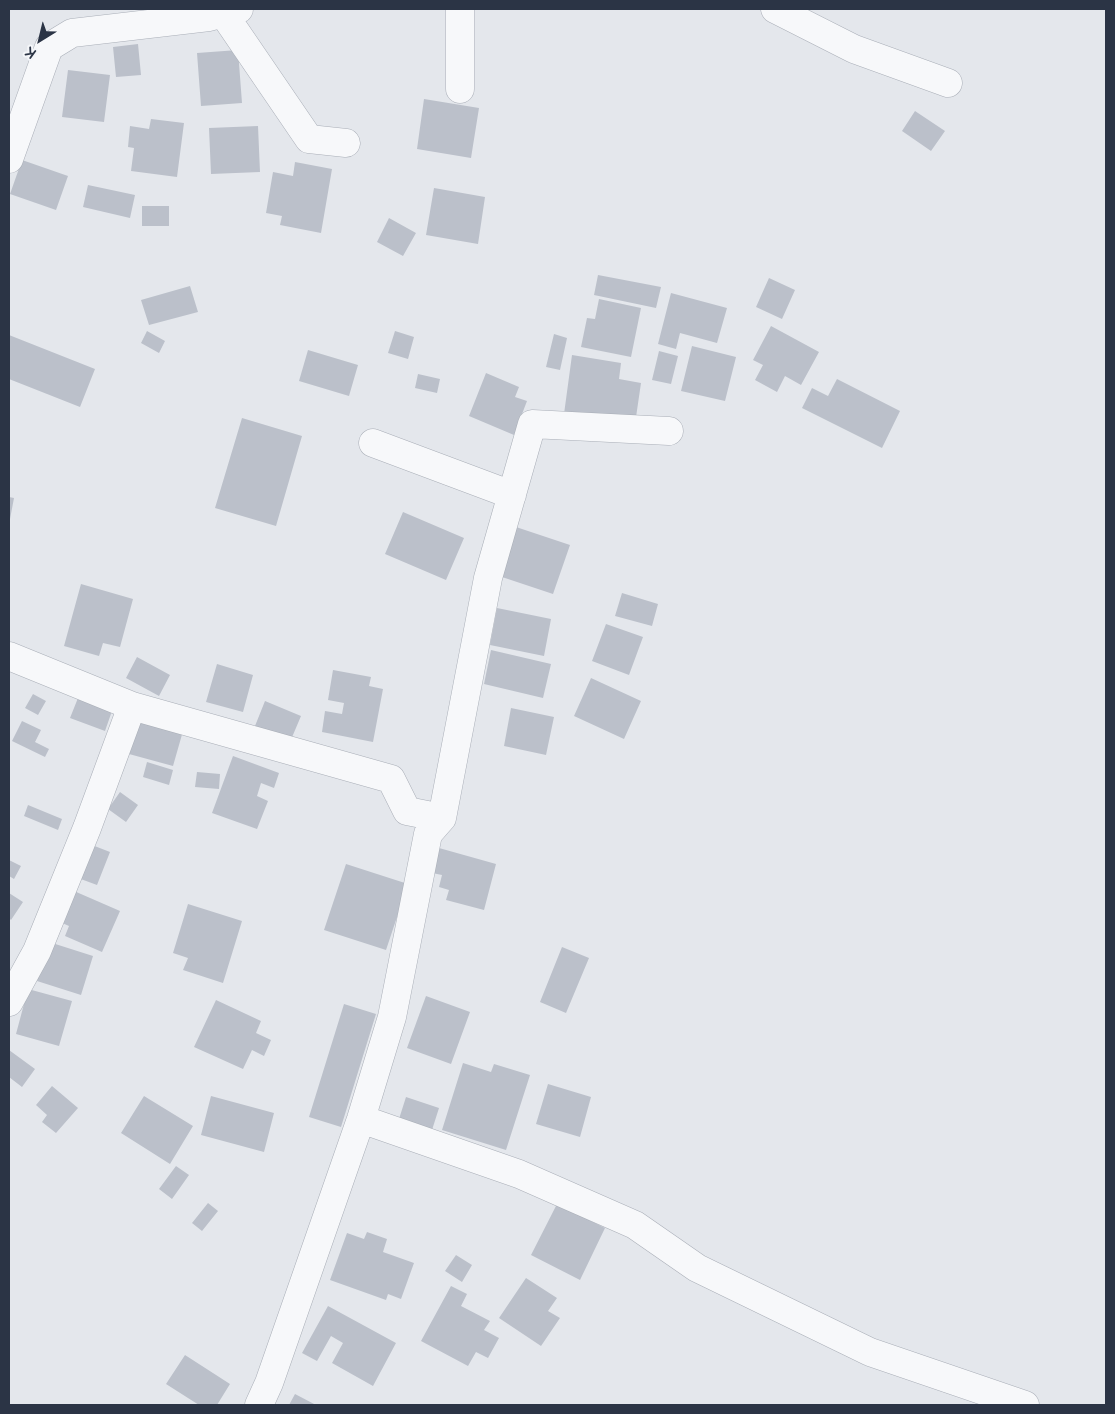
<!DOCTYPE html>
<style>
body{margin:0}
#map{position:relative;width:1115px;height:1414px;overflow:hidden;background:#e4e7ec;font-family:"Varela Round",sans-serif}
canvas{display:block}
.frame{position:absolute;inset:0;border:10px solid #2b3445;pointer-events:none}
.north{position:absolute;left:15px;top:15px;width:50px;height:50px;-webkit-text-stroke:4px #f4f6f9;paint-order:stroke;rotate:216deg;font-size:14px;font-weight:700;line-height:20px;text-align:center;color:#2b3445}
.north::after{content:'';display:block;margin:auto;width:18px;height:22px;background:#2b3445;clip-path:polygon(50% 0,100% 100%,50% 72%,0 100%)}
</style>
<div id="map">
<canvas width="1115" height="1414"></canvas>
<div class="frame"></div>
<div class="north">K</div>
</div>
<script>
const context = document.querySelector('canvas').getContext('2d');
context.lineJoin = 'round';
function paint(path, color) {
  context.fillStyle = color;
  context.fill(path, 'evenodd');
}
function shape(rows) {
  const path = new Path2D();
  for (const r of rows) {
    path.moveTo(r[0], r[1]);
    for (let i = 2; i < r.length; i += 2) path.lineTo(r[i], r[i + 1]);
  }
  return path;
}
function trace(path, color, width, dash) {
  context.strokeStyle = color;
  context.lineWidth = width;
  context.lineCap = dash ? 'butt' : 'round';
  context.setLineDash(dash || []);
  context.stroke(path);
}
paint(shape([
 [138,44,141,75,116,77,113,47],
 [238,50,242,103,201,106,197,53],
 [68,70,110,75,104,122,62,117],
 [424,99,479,108,471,158,417,149],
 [915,111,945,131,931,151,902,131],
 [151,119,184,123,177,177,131,171,134,148,128,147,130,126,149,129],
 [258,126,260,172,211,174,209,128],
 [22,160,68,176,56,210,10,194],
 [295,162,332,169,321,233,280,225,282,216,266,213,273,172,293,176],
 [88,185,135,195,130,218,83,207],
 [434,188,485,197,478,244,426,235],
 [142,206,169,206,169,226,142,226],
 [389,218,416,233,403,256,377,242],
 [598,275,661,287,656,308,594,295],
 [769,278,795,290,782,319,756,307],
 [190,286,198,312,149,325,141,300],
 [671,293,727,308,717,343,680,333,676,349,658,344],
 [599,299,641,308,631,357,581,347,587,318,595,319],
 [771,326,819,352,801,385,785,376,777,392,755,380,763,365,753,360],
 [147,331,165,341,159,353,141,343],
 [395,331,414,337,408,359,388,353],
 [554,334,567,338,560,370,546,367],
 [9,335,95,369,80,407,9,379],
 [692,346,736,357,725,401,681,391],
 [308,350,358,365,349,396,299,381],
 [659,351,678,356,671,384,652,380],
 [572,355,621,363,619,379,641,383,635,424,564,414],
 [486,373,519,387,515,397,527,401,514,435,469,416],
 [418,374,440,379,437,393,415,388],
 [837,379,900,411,882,448,802,408,812,388,828,396],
 [242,418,302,436,276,526,215,508],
 [9,497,14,498,10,519,9,519],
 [403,512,464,538,446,580,385,554],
 [516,527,570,545,553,594,499,576],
 [81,584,133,599,120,647,103,643,99,656,64,646],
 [622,593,658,604,652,626,615,616],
 [497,608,551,619,544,656,490,645],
 [606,624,643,637,629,675,592,661],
 [491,650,551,664,543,698,484,684],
 [137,657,170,675,159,696,126,678],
 [217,664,253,675,243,712,206,702],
 [333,670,371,677,369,686,383,689,373,742,322,732,325,711,342,714,344,703,328,700],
 [591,678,641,701,624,739,574,716],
 [33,694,46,701,38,715,25,708],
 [78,698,112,711,105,731,70,718],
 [265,701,301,716,290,742,255,726],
 [511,708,554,717,546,755,504,746],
 [139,718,183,731,173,766,129,754],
 [22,721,41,730,35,742,49,749,45,757,12,741],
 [233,756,279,773,274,788,261,783,257,796,268,801,257,829,212,813],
 [147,762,173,770,169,785,143,777],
 [197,772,220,774,219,789,195,787],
 [120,792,138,805,126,822,108,809],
 [28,805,62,819,58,830,24,816],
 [92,845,110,852,97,885,78,878],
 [439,848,496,864,484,910,446,900,449,890,439,887,442,875,432,873],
 [9,860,21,866,14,879,9,876],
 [346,864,408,884,386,950,324,930],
 [74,891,120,911,102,952,65,936,69,926,60,922],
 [9,893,23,902,11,920,9,918],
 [188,904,242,921,223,983,183,970,188,958,173,953],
 [49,942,93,956,81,995,37,981],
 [562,947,589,958,566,1013,540,1002],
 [28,989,72,1001,59,1046,16,1034],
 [426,996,470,1012,451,1064,407,1048],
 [216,1000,261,1021,256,1033,271,1040,264,1056,252,1050,243,1069,194,1047],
 [344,1004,376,1014,341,1127,309,1117],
 [9,1050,35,1069,22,1087,9,1077],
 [463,1063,491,1072,494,1064,530,1075,506,1150,442,1130],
 [548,1084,591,1097,580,1137,536,1124],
 [52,1086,78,1108,56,1133,42,1122,47,1115,36,1105],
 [144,1096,193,1126,170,1164,121,1133],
 [211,1096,274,1113,264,1152,201,1135],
 [406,1097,439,1108,432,1130,399,1119],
 [176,1166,189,1175,172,1199,159,1189],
 [208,1203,218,1211,202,1231,192,1223],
 [557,1204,605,1228,580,1280,531,1255],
 [367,1232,387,1239,383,1252,414,1263,401,1299,388,1294,386,1300,330,1280,347,1233,364,1239],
 [456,1255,472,1265,462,1282,445,1271],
 [526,1278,557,1298,548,1311,560,1318,541,1346,499,1318],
 [451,1286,467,1294,461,1306,490,1321,484,1330,499,1338,488,1358,476,1352,468,1366,421,1341],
 [328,1306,396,1343,373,1386,332,1363,343,1343,331,1336,317,1361,302,1353],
 [185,1355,230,1384,217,1405,199,1405,166,1384],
 [295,1394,316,1405,289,1405]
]), '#bbc0ca');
const minor = shape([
 [460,9,460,89],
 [775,9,854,49,948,83],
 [223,13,309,139,346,143],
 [9,159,49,47,72,33,209,17,239,9],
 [373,443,512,495],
 [9,656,132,706,391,779,407,811,442,818,428,834,392,1017,361,1119,269,1383,259,1405],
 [442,818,488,578,532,424,669,431],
 [9,1002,37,951,87,828,132,706],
 [361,1119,519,1174,635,1225,697,1268,870,1352,1025,1405]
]);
trace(minor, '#a9aeb7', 29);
trace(minor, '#f7f8fa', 28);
</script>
